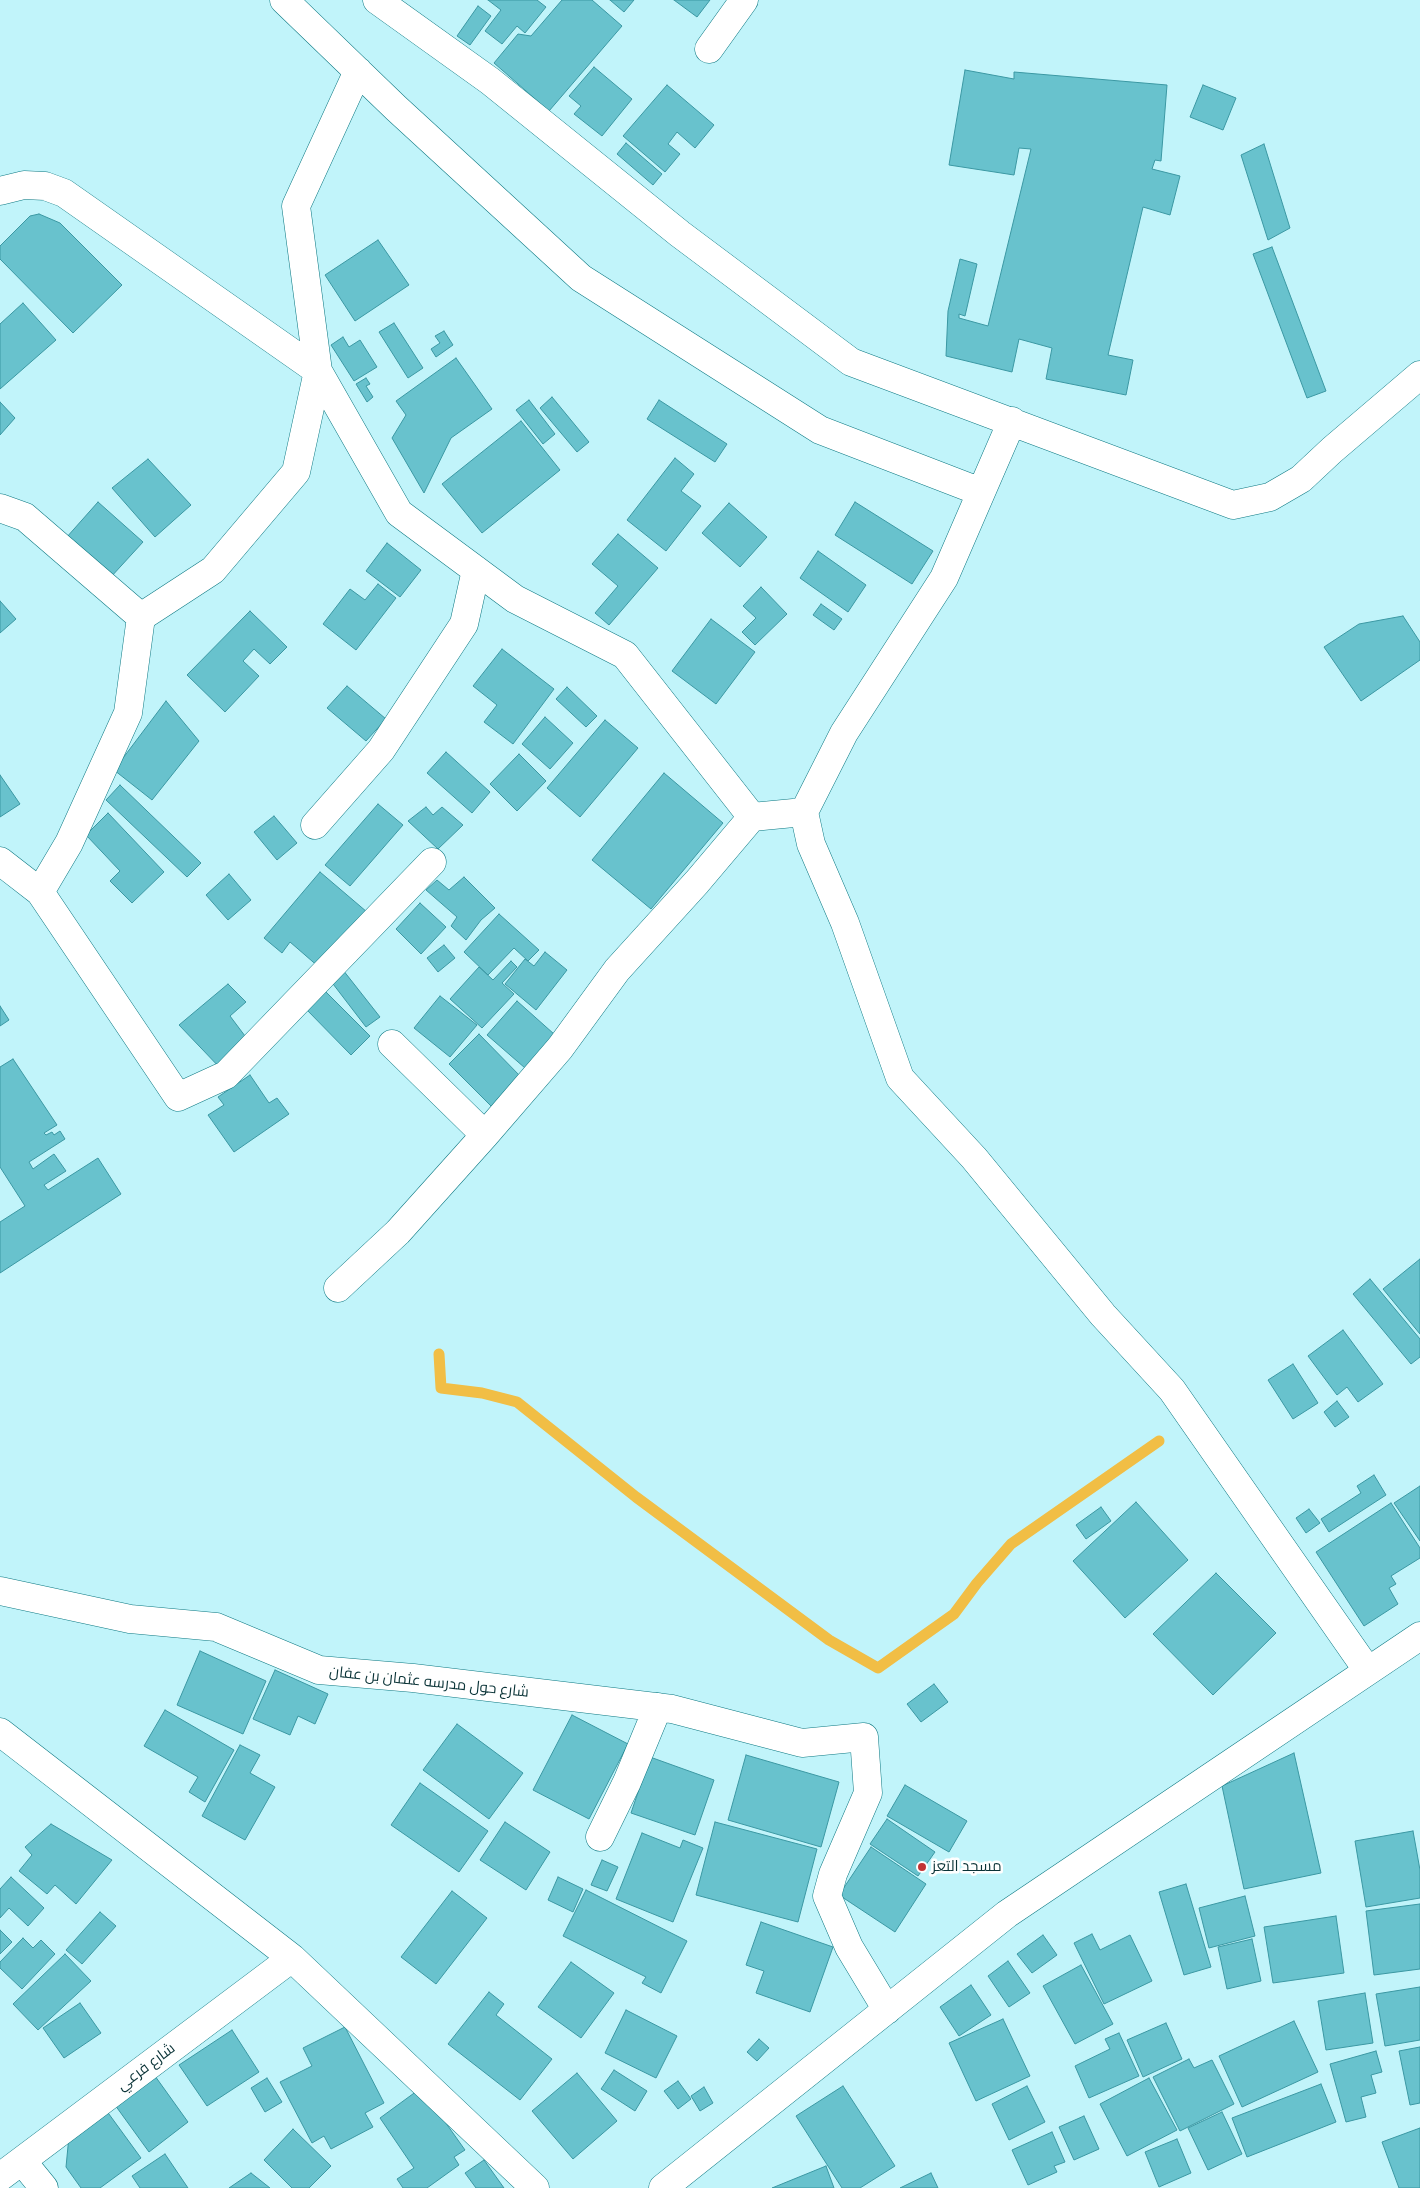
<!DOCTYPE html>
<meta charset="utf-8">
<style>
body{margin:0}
canvas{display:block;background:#c1f4fa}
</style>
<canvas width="1420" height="2188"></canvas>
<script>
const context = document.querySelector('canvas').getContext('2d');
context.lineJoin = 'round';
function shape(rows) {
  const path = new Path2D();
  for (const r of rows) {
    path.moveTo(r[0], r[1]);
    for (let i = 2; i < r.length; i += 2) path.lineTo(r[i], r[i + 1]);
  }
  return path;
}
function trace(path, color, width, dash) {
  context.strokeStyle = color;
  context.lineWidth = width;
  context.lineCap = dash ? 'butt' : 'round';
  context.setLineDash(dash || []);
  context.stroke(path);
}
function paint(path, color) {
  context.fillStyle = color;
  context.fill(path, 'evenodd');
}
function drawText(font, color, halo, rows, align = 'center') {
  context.font = font + ' Cabin,Cairo,sans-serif';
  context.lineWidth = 5;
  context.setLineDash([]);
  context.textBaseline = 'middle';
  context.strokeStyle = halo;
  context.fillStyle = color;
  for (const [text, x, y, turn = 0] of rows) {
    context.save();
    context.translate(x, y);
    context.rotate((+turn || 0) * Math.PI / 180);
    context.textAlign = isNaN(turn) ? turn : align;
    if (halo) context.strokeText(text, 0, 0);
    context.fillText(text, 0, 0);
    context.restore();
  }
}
trace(shape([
 [439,1354,441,1388,482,1393,517,1402,636,1497,829,1640,878,1668,954,1614,977,1583,1011,1544,1159,1441]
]), '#f1be45', 11);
const building = shape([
 [488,0,537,0,546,7,525,33,517,26,502,44,485,31,501,10,488,0],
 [562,0,592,0,622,26,549,111,494,63,518,34,531,36,562,0],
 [610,0,634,0,624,12,610,0],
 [674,0,710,0,697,17,674,0],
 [478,6,491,16,470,45,457,36,478,6],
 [594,67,632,99,602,136,574,114,581,106,569,96,594,67],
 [965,70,1014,79,1014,72,1167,85,1161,161,1155,160,1152,169,1180,176,1170,215,1143,207,1108,355,1133,360,1126,395,1046,379,1052,348,1019,339,1012,372,946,356,948,311,960,259,977,264,965,316,959,314,959,318,988,326,1031,149,1019,148,1014,175,949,165,965,70],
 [667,85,714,125,695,148,677,132,668,144,680,154,665,172,623,136,667,85],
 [1203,85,1236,98,1223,130,1190,117,1203,85],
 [626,143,662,174,653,185,617,154,626,143],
 [1264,144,1290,228,1268,240,1241,155,1264,144],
 [39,214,60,223,122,285,73,333,0,259,0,246,30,216,39,214],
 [378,240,409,285,355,321,325,275,378,240],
 [1272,247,1326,391,1307,398,1253,254,1272,247],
 [23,303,56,340,0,389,0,324,23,303],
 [394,323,423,368,408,378,379,332,394,323],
 [444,331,453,345,436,357,431,349,440,343,435,336,444,331],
 [343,337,349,347,360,340,377,367,354,381,331,345,343,337],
 [456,358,492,409,451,438,424,493,392,438,406,415,396,401,456,358],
 [366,378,370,384,366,386,373,397,367,402,356,384,366,378],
 [552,397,589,442,577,452,540,408,552,397],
 [529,400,555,434,543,444,516,410,529,400],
 [659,400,727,444,715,462,647,419,659,400],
 [0,402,15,418,0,435,0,402],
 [521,421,560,470,482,533,442,484,521,421],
 [675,458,694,474,681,491,701,506,666,551,627,520,675,458],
 [148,459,191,505,155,537,112,488,148,459],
 [98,502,143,542,110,578,66,538,98,502],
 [855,502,933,551,912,584,835,535,855,502],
 [729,503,767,537,740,567,702,533,729,503],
 [618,534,658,568,609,625,595,613,618,586,592,564,618,534],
 [387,543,421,570,400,597,366,571,387,543],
 [818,551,866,585,848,612,800,578,818,551],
 [378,584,396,598,356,650,323,624,350,589,365,600,378,584],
 [761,587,787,614,755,645,742,632,756,618,743,606,761,587],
 [0,601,16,619,0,633,0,601],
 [821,604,842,619,834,630,813,615,821,604],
 [250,611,287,647,270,664,254,649,243,661,259,676,225,712,187,675,250,611],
 [1403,616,1420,642,1420,660,1361,701,1324,647,1359,624,1403,616],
 [711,619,755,652,716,704,672,671,711,619],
 [502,649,554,689,513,744,484,722,497,705,473,686,502,649],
 [347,686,386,719,366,741,327,708,347,686],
 [567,687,597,716,586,727,556,699,567,687],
 [166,701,199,741,152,800,114,770,166,701],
 [545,717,573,743,550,769,522,744,545,717],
 [605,720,638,748,580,817,547,788,605,720],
 [446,752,490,792,472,813,427,773,446,752],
 [519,754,546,781,517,811,490,784,519,754],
 [664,773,723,823,651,909,592,860,664,773],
 [0,775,20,804,0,817,0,775],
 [120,785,201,863,187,877,106,800,120,785],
 [378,804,403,825,350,886,325,865,378,804],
 [426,807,433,815,442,807,463,825,438,849,408,821,426,807],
 [108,813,164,872,132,903,110,881,120,871,86,835,108,813],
 [274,816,297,843,277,860,254,832,274,816],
 [320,872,367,912,320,968,290,942,282,953,264,938,320,872],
 [229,874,251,900,228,920,206,895,229,874],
 [464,877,495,908,481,920,466,940,451,926,457,917,426,890,437,880,449,890,464,877],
 [420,903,446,927,421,954,396,929,420,903],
 [499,914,539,950,528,961,514,948,488,975,464,952,499,914],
 [444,945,455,958,438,972,427,958,444,945],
 [545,952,567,970,536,1010,505,984,525,959,534,966,545,952],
 [511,961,517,967,502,983,514,994,482,1028,450,999,479,967,493,980,511,961],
 [343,970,380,1017,366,1027,330,980,343,970],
 [228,984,246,1002,230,1016,248,1040,222,1070,179,1025,228,984],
 [325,991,370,1036,351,1055,306,1009,325,991],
 [440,996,477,1025,450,1057,414,1028,440,996],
 [517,1001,554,1034,525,1068,487,1035,517,1001],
 [0,1006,9,1020,0,1026,0,1006],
 [479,1034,522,1078,492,1107,449,1064,479,1034],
 [13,1059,57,1125,44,1133,46,1135,52,1132,54,1135,60,1131,65,1139,29,1162,33,1169,54,1154,66,1171,44,1185,48,1190,98,1158,121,1194,0,1273,0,1222,25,1206,0,1167,0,1067,13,1059],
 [250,1075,269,1103,277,1098,289,1114,234,1152,208,1115,224,1105,218,1097,250,1075],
 [1420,1259,1420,1334,1383,1289,1420,1259],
 [1370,1279,1420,1339,1420,1357,1411,1364,1353,1294,1370,1279],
 [1343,1330,1383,1384,1358,1402,1347,1387,1337,1395,1308,1356,1343,1330],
 [1293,1364,1318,1403,1293,1419,1268,1380,1293,1364],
 [1337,1401,1349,1417,1335,1427,1324,1412,1337,1401],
 [1374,1475,1386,1495,1329,1532,1321,1519,1361,1493,1357,1486,1374,1475],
 [1420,1486,1420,1541,1394,1503,1420,1486],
 [1136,1502,1188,1560,1125,1618,1073,1561,1136,1502],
 [1391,1503,1420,1548,1420,1558,1391,1576,1396,1584,1389,1588,1398,1604,1364,1626,1316,1552,1391,1503],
 [1101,1507,1111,1521,1086,1539,1076,1525,1101,1507],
 [1309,1509,1320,1523,1306,1533,1296,1518,1309,1509],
 [1216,1573,1276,1633,1213,1695,1153,1634,1216,1573],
 [200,1651,266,1681,243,1734,177,1705,200,1651],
 [275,1670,328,1694,315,1724,298,1716,290,1735,253,1719,275,1670],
 [934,1684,948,1702,921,1722,907,1704,934,1684],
 [165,1710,234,1750,205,1802,189,1792,198,1777,144,1746,165,1710],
 [572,1715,628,1744,589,1819,533,1790,572,1715],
 [457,1724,523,1773,489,1819,423,1770,457,1724],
 [240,1745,260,1755,250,1773,275,1787,245,1840,202,1816,240,1745],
 [1294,1753,1321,1873,1244,1889,1222,1786,1294,1753],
 [746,1755,839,1782,821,1847,728,1820,746,1755],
 [650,1757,714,1780,695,1835,631,1813,650,1757],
 [420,1783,488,1831,459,1872,391,1825,420,1783],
 [905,1785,967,1821,949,1852,887,1816,905,1785],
 [887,1819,935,1852,918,1876,870,1844,887,1819],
 [505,1822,550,1852,526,1890,480,1860,505,1822],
 [715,1822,817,1849,798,1922,696,1895,715,1822],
 [51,1824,112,1860,76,1904,55,1885,47,1894,19,1871,32,1855,25,1847,51,1824],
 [1413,1831,1420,1870,1420,1898,1366,1907,1355,1841,1413,1831],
 [642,1833,680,1848,683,1840,703,1848,673,1922,616,1899,642,1833],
 [871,1847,926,1884,895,1932,839,1895,871,1847],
 [602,1860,618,1867,607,1891,591,1885,602,1860],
 [11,1877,44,1908,28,1926,9,1908,0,1918,0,1889,11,1877],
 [558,1877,583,1889,573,1912,548,1900,558,1877],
 [1186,1884,1211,1967,1184,1975,1159,1892,1186,1884],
 [586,1890,687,1941,661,1993,642,1983,646,1977,563,1936,586,1890],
 [452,1891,487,1918,436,1984,401,1957,452,1891],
 [1245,1896,1255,1936,1209,1948,1199,1908,1245,1896],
 [1420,1904,1420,1969,1374,1975,1366,1911,1420,1904],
 [100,1912,116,1926,82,1964,66,1950,100,1912],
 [1336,1916,1344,1973,1273,1983,1264,1927,1336,1916],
 [761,1922,833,1947,810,2012,756,1993,764,1971,746,1965,761,1922],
 [0,1930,12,1942,0,1954,0,1930],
 [1092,1934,1100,1950,1130,1935,1152,1981,1104,2004,1074,1943,1092,1934],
 [1043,1935,1057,1955,1032,1973,1017,1954,1043,1935],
 [23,1938,33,1948,41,1940,55,1954,22,1989,0,1968,0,1962,23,1938],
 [1252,1939,1261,1981,1227,1989,1218,1947,1252,1939],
 [65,1954,91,1981,38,2030,13,2004,65,1954],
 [1008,1961,1030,1993,1009,2007,988,1976,1008,1961],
 [571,1962,614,1993,581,2038,538,2007,571,1962],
 [1081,1965,1113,2024,1075,2044,1043,1986,1081,1965],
 [971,1985,991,2015,959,2036,940,2007,971,1985],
 [1420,1987,1420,2040,1385,2046,1376,1994,1420,1987],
 [489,1992,504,2004,496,2015,552,2059,520,2100,448,2044,489,1992],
 [1365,1993,1373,2043,1326,2050,1318,2001,1365,1993],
 [80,2003,101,2033,64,2058,43,2028,80,2003],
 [626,2010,677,2036,656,2078,605,2053,626,2010],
 [1003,2019,1030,2076,976,2101,949,2043,1003,2019],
 [1294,2021,1318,2072,1242,2107,1219,2056,1294,2021],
 [1166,2023,1182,2059,1143,2077,1127,2040,1166,2023],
 [345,2027,384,2103,365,2113,373,2127,331,2149,324,2136,312,2143,280,2082,312,2066,303,2048,345,2027],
 [232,2030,259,2072,207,2106,179,2065,232,2030],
 [1119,2033,1139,2076,1089,2098,1075,2066,1110,2049,1105,2039,1119,2033],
 [759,2039,769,2048,757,2061,747,2052,759,2039],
 [1420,2047,1420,2103,1410,2105,1399,2051,1420,2047],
 [1376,2051,1382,2072,1371,2075,1376,2093,1361,2097,1366,2117,1346,2122,1330,2064,1376,2051],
 [1189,2059,1194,2068,1212,2060,1234,2104,1180,2131,1153,2077,1189,2059],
 [614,2070,647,2091,635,2111,601,2089,614,2070],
 [577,2073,617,2121,573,2159,532,2111,577,2073],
 [155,2076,188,2122,149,2152,115,2105,155,2076],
 [267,2078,282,2102,265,2112,251,2088,267,2078],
 [1149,2078,1177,2130,1127,2156,1100,2104,1149,2078],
 [678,2081,691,2099,678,2109,664,2091,678,2081],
 [1321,2084,1336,2122,1247,2157,1232,2118,1321,2084],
 [843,2086,895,2166,860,2188,842,2188,796,2116,843,2086],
 [1027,2086,1045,2122,1009,2140,992,2104,1027,2086],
 [704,2087,713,2103,700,2111,691,2096,704,2087],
 [421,2088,465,2150,454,2157,459,2165,427,2188,403,2188,397,2179,414,2168,380,2118,421,2088],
 [106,2110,141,2158,100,2188,81,2188,66,2167,69,2136,106,2110],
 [1222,2112,1242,2154,1208,2170,1188,2128,1222,2112],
 [1084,2116,1099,2149,1074,2160,1059,2127,1084,2116],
 [1420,2128,1420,2188,1399,2188,1382,2142,1420,2128],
 [293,2129,331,2166,309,2188,292,2188,264,2160,293,2129],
 [1052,2132,1065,2162,1054,2166,1057,2172,1028,2185,1012,2150,1052,2132],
 [1177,2139,1191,2173,1159,2187,1145,2152,1177,2139],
 [165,2154,188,2188,140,2188,132,2176,165,2154],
 [484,2160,504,2188,476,2188,465,2173,484,2160],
 [826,2166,834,2188,772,2188,826,2166],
 [251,2173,270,2188,229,2188,251,2173],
 [931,2173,938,2188,900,2188,931,2173]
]);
paint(building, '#68c2cd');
trace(building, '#3b98a3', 1);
const minor = shape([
 [284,0,396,108,581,278,820,430,981,492],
 [377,0,490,81,680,234,851,362,1233,505,1270,497,1301,479,1332,450,1420,375],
 [709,49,744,0],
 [358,71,296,206,318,371,399,513,515,599,625,655,752,817],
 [0,191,24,185,45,186,64,193,318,371,296,472,213,570,141,617,128,713,69,843,40,892,178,1097,226,1075,432,862],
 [1012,421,944,578,844,733,804,812,811,844,845,923,900,1078,974,1158,1103,1315,1172,1390,1368,1671],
 [0,508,25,517,141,617],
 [315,825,381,750,464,624,476,570],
 [0,861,40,892],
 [392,1044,485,1135],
 [338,1288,398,1232,485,1135,560,1048,617,970,697,882,752,817,804,812],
 [0,1591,130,1619,216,1627,319,1670,413,1678,672,1709,802,1743,864,1737,868,1793,833,1874,827,1896,849,1947,887,2010],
 [0,1732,292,1958,535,2188],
 [600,1837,627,1782,658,1707],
 [22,2161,44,2188],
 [0,2177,292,1958],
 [663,2188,1007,1914,1420,1636]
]);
trace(minor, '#0d7983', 29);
trace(minor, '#fff', 28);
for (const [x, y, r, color] of [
 [922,1867,5,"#c23334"]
]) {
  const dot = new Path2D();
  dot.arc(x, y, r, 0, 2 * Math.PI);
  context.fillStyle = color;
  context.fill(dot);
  trace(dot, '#fff', 2);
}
drawText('15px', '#0a3337', '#fff', [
 ["شارع حول مدرسه عثمان بن عفان",429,1682,6],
 ["شارع فرعي",146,2067,-37]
]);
drawText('15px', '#0a3337', '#fff', [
 ["مسجد التعز",932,1867]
], 'left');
</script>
